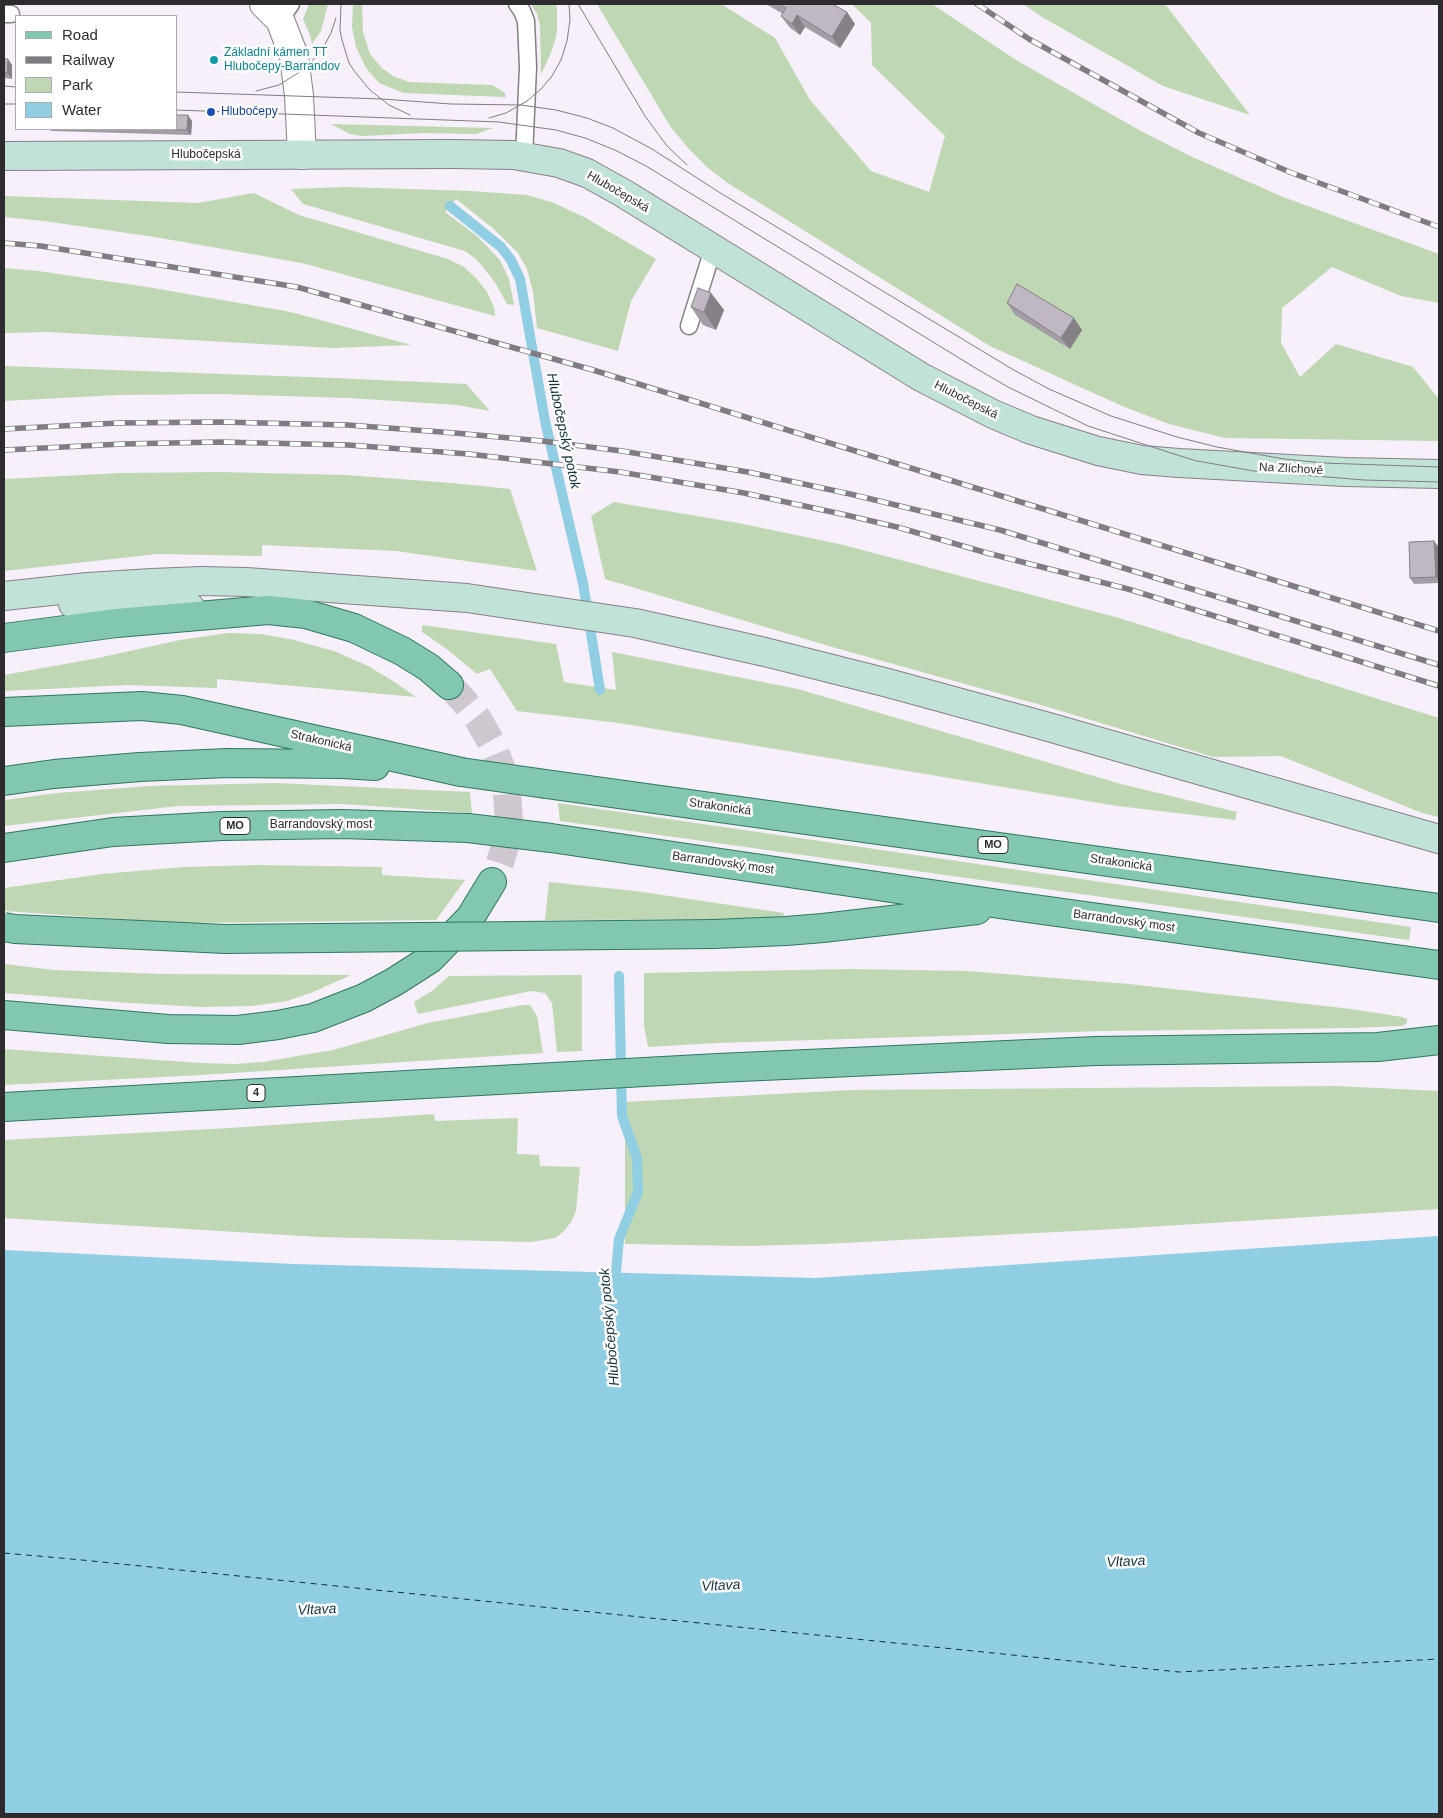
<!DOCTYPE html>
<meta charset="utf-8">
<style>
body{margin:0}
#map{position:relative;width:1443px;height:1818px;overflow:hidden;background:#f7eff9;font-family:Arial,sans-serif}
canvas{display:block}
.frame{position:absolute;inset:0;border:5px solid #2e2b2f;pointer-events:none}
.legend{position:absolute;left:15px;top:15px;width:162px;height:115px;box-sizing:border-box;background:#fff;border:1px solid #abaaac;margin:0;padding:6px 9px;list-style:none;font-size:15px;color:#2e2b2f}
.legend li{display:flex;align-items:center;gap:10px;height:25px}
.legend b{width:25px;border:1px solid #abaaac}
</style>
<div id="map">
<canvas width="1443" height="1818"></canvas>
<div class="frame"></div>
<ul class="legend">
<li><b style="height:6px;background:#82c7af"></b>Road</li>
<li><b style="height:6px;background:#817c82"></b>Railway</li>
<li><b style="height:14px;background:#bfd7b2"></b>Park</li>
<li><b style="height:14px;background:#8fcee3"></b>Water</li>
</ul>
</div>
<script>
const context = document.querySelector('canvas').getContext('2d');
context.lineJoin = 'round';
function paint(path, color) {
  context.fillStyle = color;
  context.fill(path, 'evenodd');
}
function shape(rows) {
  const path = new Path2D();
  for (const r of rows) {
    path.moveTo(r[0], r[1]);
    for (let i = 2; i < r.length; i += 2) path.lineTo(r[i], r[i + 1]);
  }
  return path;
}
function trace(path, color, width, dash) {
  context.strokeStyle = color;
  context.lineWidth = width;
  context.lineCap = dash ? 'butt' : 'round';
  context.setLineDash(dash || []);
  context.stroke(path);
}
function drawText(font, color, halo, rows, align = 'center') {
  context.font = font + ' Arial,sans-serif';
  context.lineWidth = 5;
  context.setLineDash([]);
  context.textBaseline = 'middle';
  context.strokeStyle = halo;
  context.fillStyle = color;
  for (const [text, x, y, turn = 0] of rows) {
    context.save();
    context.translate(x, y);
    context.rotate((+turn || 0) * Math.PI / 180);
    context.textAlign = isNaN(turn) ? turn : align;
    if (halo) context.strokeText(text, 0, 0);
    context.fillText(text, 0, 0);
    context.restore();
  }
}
paint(shape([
 [309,4,328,4,321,31,312,44,310,35,303,19],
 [353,4,362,4,363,32,370,54,382,68,393,76,409,82,492,85,504,92,506,97,404,93,379,83,366,68,356,47,352,27],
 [531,4,556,4,557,9,557,31,555,41,550,55,541,74,540,26,537,14],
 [597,4,721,4,775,38,810,100,871,171,929,192,945,136,872,65,871,23,852,4,932,4,1016,60,1139,130,1188,155,1283,197,1439,254,1439,303,1401,296,1332,267,1282,308,1281,343,1300,377,1336,344,1413,367,1439,399,1439,441,1225,438,1169,424,1122,406,990,346,726,182,707,167,689,149,670,126],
 [1023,4,1165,4,1250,115,1163,86,1042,17],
 [331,124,493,128,476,134,423,133,363,136,350,134],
 [346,187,471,191,527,195,554,203,584,217,656,259,631,301,618,351,537,328,533,292,527,269,518,253,494,229,456,199,445,212,478,237,500,260,509,279,514,305,507,304,496,284,487,272,476,259,465,251,303,204,291,189],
 [254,193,299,215,448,259,464,267,476,278,487,292,494,307,495,316,302,263,155,237,44,221,4,217,4,196,198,203],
 [4,268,38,271,147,287,291,312,411,345,333,348,48,332,4,333],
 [4,366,334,378,466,384,490,411,457,405,349,398,219,394,117,395,4,401],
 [219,472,346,475,452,483,510,489,537,571,396,551,262,545,262,556,157,554,4,571,4,479,120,473],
 [614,502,738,523,839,544,889,557,1119,618,1439,718,1439,817,1422,813,1281,756,1213,757,1048,707,839,649,605,579,591,516],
 [422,625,556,644,564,682,616,690,612,652,798,689,1121,784,1237,812,1235,820,1118,806,619,723,517,711,490,669,477,674,448,650,422,632],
 [228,633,261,634,294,640,334,651,368,666,393,681,416,697,217,679,217,688,127,685,4,691,4,675,98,658,180,640],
 [275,783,470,792,472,813,343,804,178,806,4,826,4,800,57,793,150,786],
 [558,803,1411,927,1409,940,560,821],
 [257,865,382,867,382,875,465,880,436,920,180,923,4,911,4,888,102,874,184,867],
 [549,882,635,891,784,913,783,919,545,920],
 [4,964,54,970,161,974,351,975,313,992,287,1001,252,1006,201,1007,130,1003,4,993],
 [851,969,967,971,1129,984,1351,1009,1402,1017,1407,1019,1407,1023,1402,1026,1351,1028,1104,1031,717,1043,648,1047,644,1025,644,973],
 [582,975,582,1051,557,1052,552,1003,545,993,531,991,418,1014,414,1002,432,991,449,976],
 [523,1005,530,1005,537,1016,543,1053,201,1075,4,1085,4,1049,200,1063,235,1064,263,1062,333,1050,428,1023],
 [1336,1086,1439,1091,1439,1209,1114,1229,823,1244,745,1246,625,1244,625,1102,852,1090],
 [434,1114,435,1121,518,1118,517,1154,539,1155,540,1166,580,1167,576,1211,571,1222,564,1231,555,1238,531,1242,320,1237,4,1218,4,1140,231,1128]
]), '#bfd7b2');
paint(shape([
 [1439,1236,1439,1814,4,1814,4,1250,293,1264,816,1278]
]), '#8fcee3');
trace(shape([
 [450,206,501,247,511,260,520,279,545,421,583,583,600,690],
 [617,1284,616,1272,619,1239,638,1192,637,1158,622,1116,619,976]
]), '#8fcee3', 10);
trace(shape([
 [4,1553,82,1560,1179,1672,1439,1659]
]), '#11303a', 1, [6, 5]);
trace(shape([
 [449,685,464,701,478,719,491,742,501,767,507,794,509,821,506,842,500,863,492,882]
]), '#cfc8d1', 28, [28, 14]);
const lane = shape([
 [517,4,522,11,526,21,528,67,524,157],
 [4,14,11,14],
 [280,20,291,4],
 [689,326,713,249]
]);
const street = shape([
 [264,4,280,20,294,56,299,96,302,155]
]);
const secondary = shape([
 [4,156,454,154,514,155,559,163,587,173,623,193,921,377,993,414,1031,430,1098,451,1142,460,1179,463,1345,472,1439,474],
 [4,596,88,587,152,583,201,581,246,582,467,598,635,623,765,652,888,683,1045,726,1439,839],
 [73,604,190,607]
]);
const primary = shape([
 [4,638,117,623,268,610,306,614,354,628,402,651,428,667,449,685],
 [4,712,142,706,182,710,461,772],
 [4,781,54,774,140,767,227,763,342,764,375,766],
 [546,784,1439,908],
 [4,848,113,832,222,826,342,824,468,828,551,838,1013,906,1439,965],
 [714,934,786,931,823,928,977,910],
 [4,1015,168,1029,238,1030,278,1025,313,1018,364,998,394,982,430,959,470,918,492,882],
 [4,1107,718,1068,1096,1051,1378,1047,1439,1040]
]);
trace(lane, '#877f88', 19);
trace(street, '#877f88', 30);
trace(secondary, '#877f88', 30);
trace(primary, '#2f7860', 30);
trace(lane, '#fff', 16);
trace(street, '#fff', 28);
trace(secondary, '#c1e3d7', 28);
trace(primary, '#82c7af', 28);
trace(shape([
 [341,4,340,30,342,40,349,63,355,72,370,90,389,105,410,115],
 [578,4,645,116,667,146,687,165],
 [4,86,16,87],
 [256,91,279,85,306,68,323,48,331,33,336,18],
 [176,92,382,99,451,104,521,105,556,110,587,118,613,128,652,149,722,194,1012,369,1049,389,1111,416,1177,437,1217,447,1284,459,1323,463,1439,467],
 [4,104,16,104],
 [176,110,499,122,556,130,585,138,615,150,646,166,977,369,1008,387,1088,426,1174,454,1197,461,1254,471,1364,480,1439,482],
 [489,118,506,113,527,101,541,89,552,76,561,60,567,41,570,20,569,4]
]), '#817c82', 1);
const rail = shape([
 [977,4,1029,39,1199,133,1292,173,1439,227],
 [4,243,41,246,297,287,593,370,1439,631],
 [4,429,118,423,219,422,348,425,455,433,542,441,622,451,748,472,850,494,1000,530,1439,665],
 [4,450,122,444,220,442,348,445,469,454,620,472,744,493,846,515,897,527,987,553,1128,589,1439,686]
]);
trace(rail, '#817c82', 5.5);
trace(rail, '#fff', 4, [11]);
const primaryBridge = shape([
 [461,772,546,784],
 [4,927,15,929,225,939,714,934]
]);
trace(primaryBridge, '#2f7860', 30, []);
trace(primaryBridge, '#82c7af', 28);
paint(shape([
 [766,4,832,4,855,24,840,48,805,27,800,35,790,28,781,16,783,14],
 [4,59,12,65,12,79,4,78],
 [192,121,191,135,51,131,50,129,176,129],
 [711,293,724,310,716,330,703,325,691,307],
 [1007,303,1082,330,1070,349,1015,315],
 [1439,547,1439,583,1414,584,1410,578]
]), '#a49da6');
paint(shape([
 [847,12,855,24,840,48,832,37],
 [797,15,805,27,800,35,792,24],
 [8,59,12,65,12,79,7,73],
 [188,115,192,121,191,135,187,130],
 [711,293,724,310,716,330,704,312],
 [1074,318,1082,330,1070,349,1061,338],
 [1434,541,1439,547,1439,582,1436,577]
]), '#868087');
const building = shape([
 [778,4,832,4,847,12,832,37,797,15,792,24,781,16,786,8,778,4],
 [4,59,8,59,7,73,4,73,4,59],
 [176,115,188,115,187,130,163,129,176,129,176,115],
 [1017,284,1074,318,1061,338,1007,303,1017,284],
 [698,288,711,293,704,312,691,307,698,288],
 [1434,541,1436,577,1410,578,1409,542,1434,541]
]);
paint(building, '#bfb7c1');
trace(building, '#868087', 1);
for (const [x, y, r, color] of [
 [214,60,5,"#0f9aa8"],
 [211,112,5,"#1a4fb4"]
]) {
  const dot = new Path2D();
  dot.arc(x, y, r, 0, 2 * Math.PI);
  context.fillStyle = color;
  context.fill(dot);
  trace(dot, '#fff', 2);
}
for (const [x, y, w] of [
 [235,826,30],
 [993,845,30],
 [256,1093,18]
]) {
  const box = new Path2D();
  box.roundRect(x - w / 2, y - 8.5, w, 17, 4);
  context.fillStyle = '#fff';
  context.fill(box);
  trace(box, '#2e2b2f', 1);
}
drawText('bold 11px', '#2e2b2f', null, [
 ["MO",235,826],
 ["MO",993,845],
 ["4",256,1093]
]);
drawText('12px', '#0d838f', '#fff', [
 ["Základní kámen TT",224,53],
 ["Hlubočepy-Barrandov",224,67]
], 'left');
drawText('12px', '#164399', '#fff', [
 ["Hlubočepy",221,112]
], 'left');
drawText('12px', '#2e2b2f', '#fff', [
 ["Hlubočepská",206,155],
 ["Hlubočepská",618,192,30],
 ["Hlubočepská",966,400,27],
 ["Na Zlíchově",1291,469,3],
 ["Strakonická",321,741,13],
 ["Strakonická",720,807,8],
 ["Barrandovský most",321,825],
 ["Barrandovský most",723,863,8],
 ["Strakonická",1121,863,8],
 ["Barrandovský most",1124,921,8]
]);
drawText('italic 14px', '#11303a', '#fff', [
 ["Hlubočepský potok",563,431,78],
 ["Hlubočepský potok",610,1327,-95],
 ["Vltava",1126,1562,-3],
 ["Vltava",721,1586,-3],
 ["Vltava",317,1610,-3]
]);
</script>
